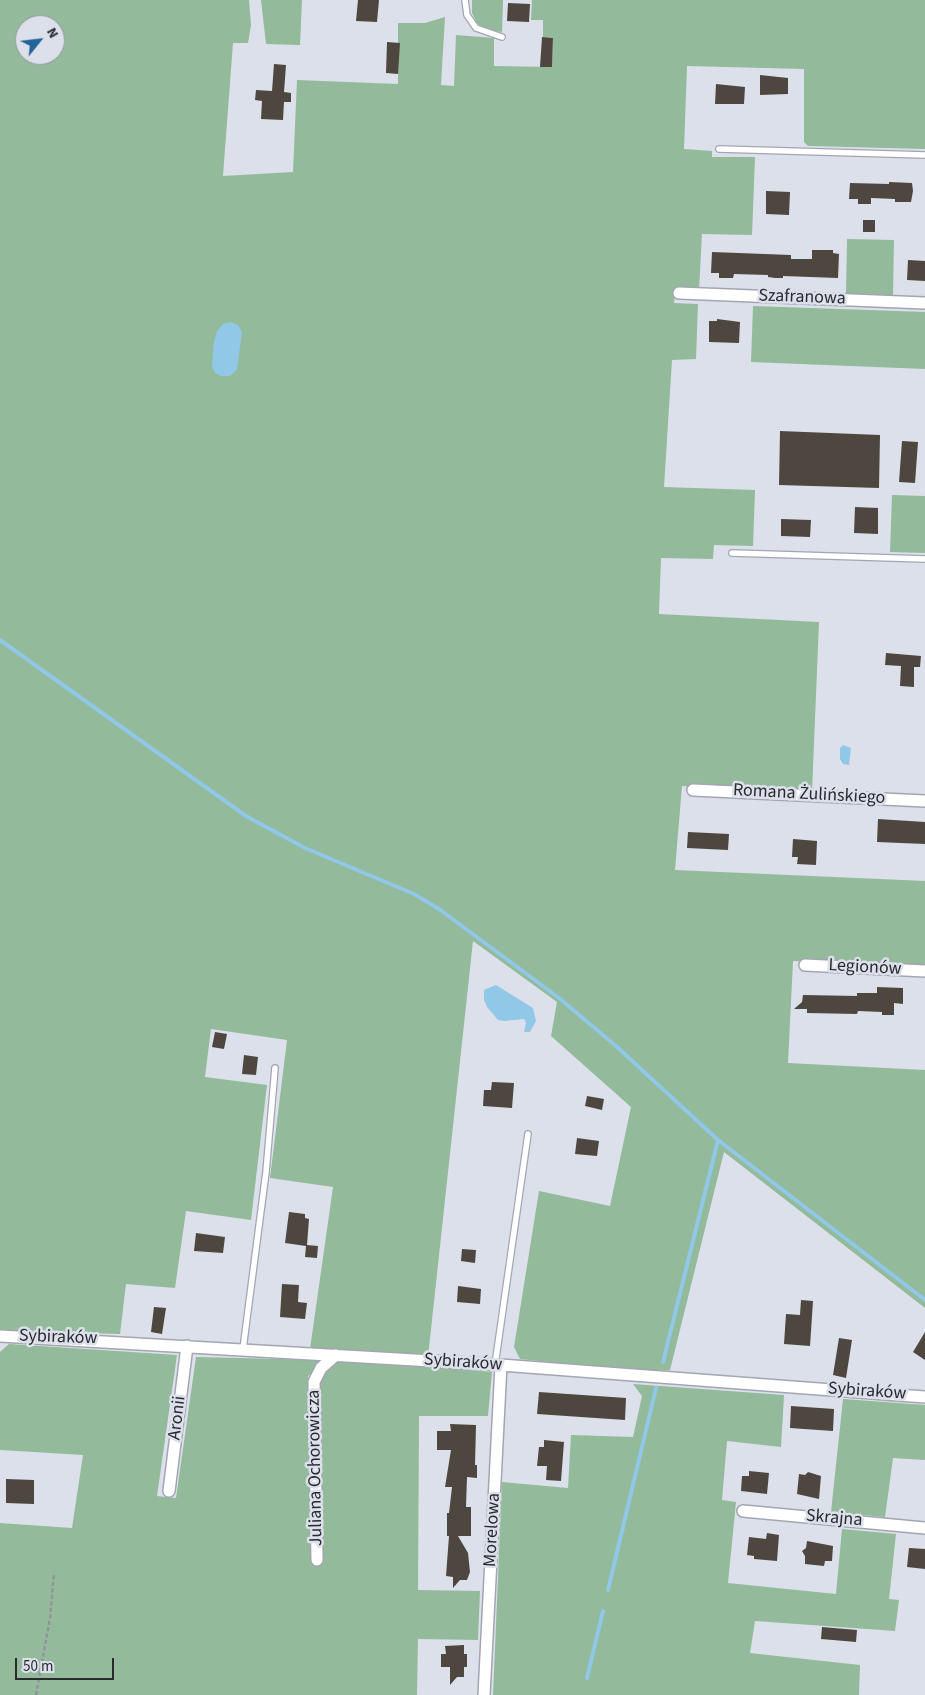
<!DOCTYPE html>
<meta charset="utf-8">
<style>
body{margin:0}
#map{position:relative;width:925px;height:1695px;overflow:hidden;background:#dce0eb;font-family:"Source Sans 3",sans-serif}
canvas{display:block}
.north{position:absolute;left:15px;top:15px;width:50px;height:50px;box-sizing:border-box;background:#dce0eb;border:1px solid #94979f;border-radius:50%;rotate:61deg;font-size:14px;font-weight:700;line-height:20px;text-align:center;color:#292a2e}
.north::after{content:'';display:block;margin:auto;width:18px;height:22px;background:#236499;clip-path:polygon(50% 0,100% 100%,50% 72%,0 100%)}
.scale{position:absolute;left:15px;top:1658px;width:99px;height:22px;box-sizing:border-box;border:2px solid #292a2e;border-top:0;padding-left:6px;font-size:15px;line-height:18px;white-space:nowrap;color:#292a2e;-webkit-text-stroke:4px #dce0eb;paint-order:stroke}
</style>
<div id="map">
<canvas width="925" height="1695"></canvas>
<div class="north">N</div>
<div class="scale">50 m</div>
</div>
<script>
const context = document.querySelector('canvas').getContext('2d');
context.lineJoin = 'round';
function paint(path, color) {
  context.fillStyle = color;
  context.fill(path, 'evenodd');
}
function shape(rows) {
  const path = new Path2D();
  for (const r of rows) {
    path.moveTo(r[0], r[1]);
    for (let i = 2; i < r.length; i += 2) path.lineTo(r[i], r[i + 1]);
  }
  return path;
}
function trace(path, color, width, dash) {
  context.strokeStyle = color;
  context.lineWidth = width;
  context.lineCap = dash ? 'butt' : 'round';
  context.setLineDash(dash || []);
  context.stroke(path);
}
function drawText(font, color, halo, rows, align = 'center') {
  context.font = font + ' "Source Sans 3",sans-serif';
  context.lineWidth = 5;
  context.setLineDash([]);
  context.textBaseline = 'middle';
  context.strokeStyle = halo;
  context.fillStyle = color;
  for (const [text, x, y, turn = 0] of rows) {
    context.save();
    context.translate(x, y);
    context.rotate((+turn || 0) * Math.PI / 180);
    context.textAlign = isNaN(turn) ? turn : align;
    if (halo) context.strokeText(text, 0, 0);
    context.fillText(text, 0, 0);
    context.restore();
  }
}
paint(shape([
 [0,0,249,0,251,25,248,43,233,43,223,176,293,172,297,80,398,84,398,23,425,23,445,17,441,85,454,86,456,35,494,38,494,66,552,67,553,38,543,37,543,20,531,20,532,0,925,0,925,149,808,146,804,142,804,69,687,66,684,149,712,151,712,157,755,157,752,235,702,234,699,290,676,288,674,303,698,304,696,359,672,360,664,487,755,490,753,546,714,545,713,559,661,558,659,614,819,622,812,792,682,786,675,870,925,881,925,966,793,961,788,1063,925,1070,925,1308,724,1152,670,1370,645,1372,520,1359,514,1347,539,1191,610,1206,631,1107,551,1036,557,1002,473,941,428,1357,310,1349,333,1187,270,1178,287,1040,211,1029,205,1077,267,1085,251,1220,186,1211,175,1288,126,1284,120,1334,0,1331],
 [25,25,55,25,55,55,25,55],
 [261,0,302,0,300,45,266,44],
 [472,0,503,0,502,32,485,30,477,23,472,13],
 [847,239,894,240,893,296,846,294],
 [753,306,925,312,925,369,751,362],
 [892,495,925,496,925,553,890,552],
 [9,1344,177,1355,157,1496,176,1498,196,1357,325,1360,308,1376,312,1564,322,1563,319,1383,324,1372,340,1358,492,1372,488,1416,419,1416,418,1590,480,1591,478,1640,418,1639,417,1695,0,1695,0,1523,72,1528,83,1455,0,1450,0,1352],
 [633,1384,784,1395,781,1447,727,1441,722,1500,736,1502,728,1583,836,1594,842,1529,896,1534,889,1599,899,1600,895,1631,755,1621,750,1653,860,1665,859,1695,493,1695,502,1482,568,1488,571,1435,633,1437,642,1396],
 [843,1399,925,1405,925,1460,893,1458,885,1517,831,1512]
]), '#93ba9a');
paint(shape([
 [231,322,238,325,242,332,237,370,230,376,221,376,215,373,212,367,214,341,217,331,223,324],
 [843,745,851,748,849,765,843,764,840,759,840,748],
 [496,985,533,1008,536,1021,530,1032,524,1032,526,1023,524,1019,504,1021,498,1020,487,1007,484,1000,484,990]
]), '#91c7e7');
trace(shape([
 [0,640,246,816,305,848,414,894,439,909,559,998,616,1046,718,1140,925,1300],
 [663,1362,718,1140],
 [608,1590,656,1388],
 [587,1678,603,1611]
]), '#91c7e7', 4);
paint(shape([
 [358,0,379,0,377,22,356,21],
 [508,3,530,4,529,22,507,21],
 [542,37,553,38,552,67,540,67],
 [387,42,400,43,398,74,386,73],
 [274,64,286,65,284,92,291,93,291,102,284,102,283,120,261,119,262,101,255,100,256,90,272,91],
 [760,75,788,78,788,94,760,95],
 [716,84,745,87,744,104,715,104],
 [889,182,912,183,913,191,911,202,895,202,895,199,871,198,871,204,858,204,858,199,849,199,850,183,889,184],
 [766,191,790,192,789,215,766,214],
 [863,220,875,220,875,232,863,232],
 [812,250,833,250,833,253,839,254,838,278,783,276,783,278,775,278,768,277,768,275,734,274,733,278,719,278,719,273,711,273,712,252,791,255,791,259,812,259],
 [908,260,925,261,925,281,907,280],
 [717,319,740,322,739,343,709,342,709,321,717,321],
 [780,431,880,435,879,488,779,485],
 [902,441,918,442,915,483,899,482],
 [855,507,878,508,878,534,854,533],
 [781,519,811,520,810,537,781,536],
 [886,653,921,656,920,667,914,667,914,687,900,686,901,666,885,665],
 [878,819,925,822,925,844,877,842],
 [688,832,729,834,728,850,687,848],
 [793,839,817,841,816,865,797,864,798,857,792,857],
 [877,987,903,988,903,1004,894,1003,894,1015,882,1015,882,1012,858,1011,857,1014,807,1013,807,1009,794,1009,802,1002,803,995,857,996,857,993,877,993],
 [215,1032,227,1034,224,1049,212,1047],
 [244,1055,258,1057,256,1075,242,1074],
 [492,1082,514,1083,512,1108,483,1106,484,1090,491,1090],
 [587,1096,604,1099,602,1110,585,1106],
 [577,1138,599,1141,597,1156,575,1154],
 [289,1212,305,1214,305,1218,309,1219,307,1245,318,1246,317,1258,305,1257,306,1246,285,1243],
 [196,1233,225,1237,223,1253,194,1251],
 [462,1249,476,1250,475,1263,461,1261],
 [282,1284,299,1285,298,1302,307,1303,305,1319,280,1317],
 [458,1286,481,1289,480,1304,457,1302],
 [801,1300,813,1301,810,1346,784,1344,786,1314,800,1315],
 [154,1307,166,1308,162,1334,151,1332],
 [925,1332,925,1360,913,1352],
 [839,1338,852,1340,846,1378,833,1375],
 [539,1392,626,1398,625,1420,537,1414],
 [791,1406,834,1409,833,1431,790,1428],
 [450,1424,476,1425,475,1465,477,1465,477,1478,467,1477,466,1507,471,1507,471,1536,458,1536,468,1553,470,1572,467,1580,460,1580,453,1588,453,1577,446,1576,449,1536,447,1536,447,1513,449,1513,452,1487,445,1487,451,1450,437,1450,437,1431,451,1431],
 [544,1440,564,1442,561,1481,546,1480,547,1466,537,1466,539,1447,544,1447],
 [749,1471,769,1473,767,1494,741,1491,742,1476,749,1476],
 [808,1472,821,1476,819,1499,797,1494,799,1474,805,1475],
 [6,1479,34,1480,34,1504,6,1503],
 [767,1533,779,1535,777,1561,754,1559,754,1556,747,1555,749,1537,766,1539],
 [807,1541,833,1546,832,1561,825,1561,824,1566,805,1564,805,1556,802,1551,806,1548],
 [909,1548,925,1549,925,1569,907,1567],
 [822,1627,857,1630,856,1642,821,1639],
 [464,1645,464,1654,467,1654,467,1667,464,1667,464,1677,457,1677,450,1685,450,1667,441,1667,441,1654,446,1654,445,1646]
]), '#4d473f');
const service = shape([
 [465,0,467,15,476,28,502,37],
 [719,149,925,155],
 [732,553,925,559],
 [243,1349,266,1172,275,1068],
 [495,1365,528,1134]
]);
const minor = shape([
 [679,293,925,303],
 [693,790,925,801],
 [805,965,925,971],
 [0,1336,501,1365,925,1397],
 [169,1491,187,1346],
 [743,1511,925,1528],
 [317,1560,314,1382,321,1368,336,1355],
 [484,1695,501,1365]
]);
trace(service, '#a3a6b1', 8);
trace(minor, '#a3a6b1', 14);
trace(shape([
 [36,1695,50,1618,54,1573]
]), '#91939b', 2.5, [4, 2.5]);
trace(service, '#fff', 5.5);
trace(minor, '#fff', 11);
drawText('18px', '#292a2e', '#dce0eb', [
 ["Szafranowa",802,298,2],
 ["Romana Żulińskiego",809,795,3],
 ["Legionów",865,968,3],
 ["Sybiraków",58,1338,2],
 ["Sybiraków",463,1363,4],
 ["Sybiraków",867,1392,4],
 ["Aronii",178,1418,-83],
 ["Juliana Ochorowicza",316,1468,-91],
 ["Skrajna",834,1519,5],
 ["Morelowa",493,1530,-87]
]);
</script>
